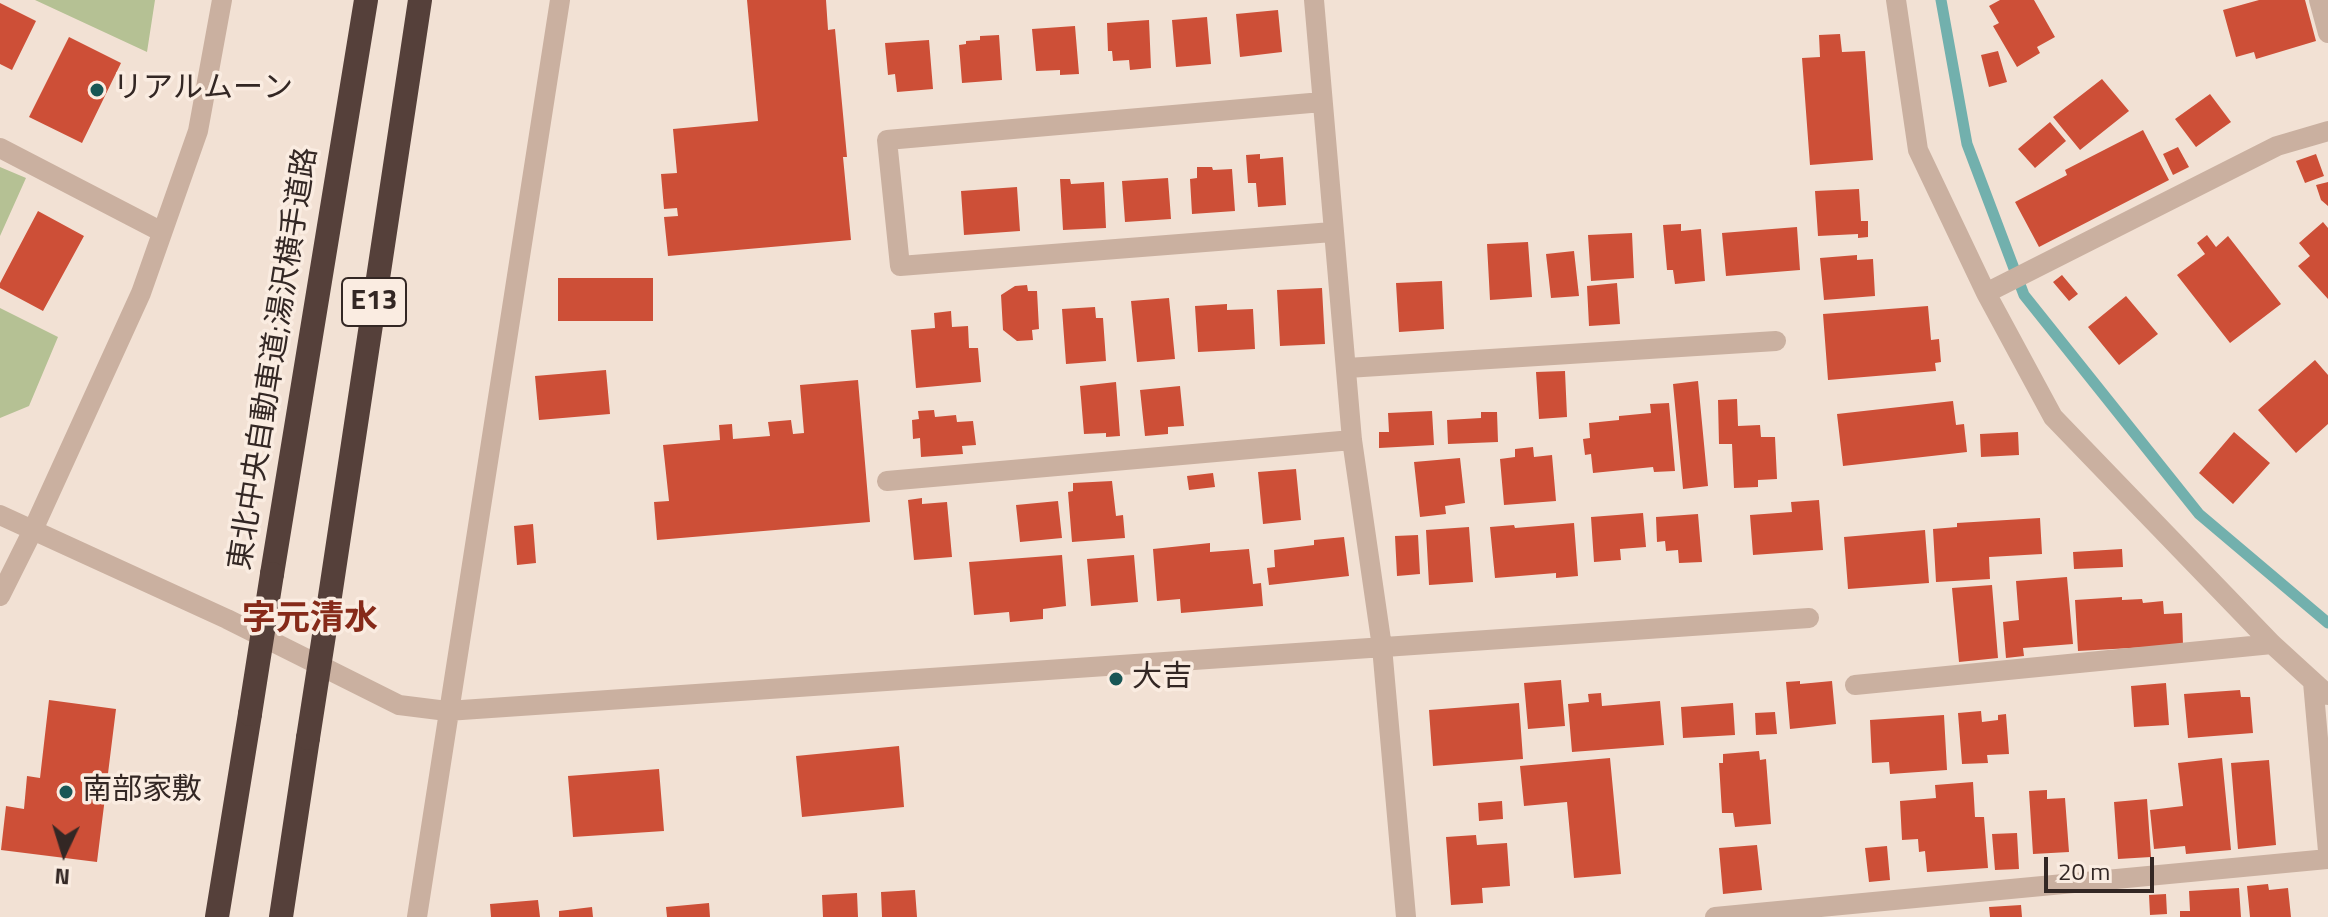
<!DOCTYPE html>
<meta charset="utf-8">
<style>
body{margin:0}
#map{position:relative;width:2328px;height:917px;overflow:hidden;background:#f2e1d4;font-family:"Titillium Web",sans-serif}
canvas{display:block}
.north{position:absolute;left:24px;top:813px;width:80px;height:80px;-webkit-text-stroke:6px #faece1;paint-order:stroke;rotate:184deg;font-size:22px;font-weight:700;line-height:32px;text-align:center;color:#332724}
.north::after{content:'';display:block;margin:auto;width:28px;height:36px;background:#332724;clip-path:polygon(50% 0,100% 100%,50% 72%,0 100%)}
.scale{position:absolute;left:2044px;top:857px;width:110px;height:36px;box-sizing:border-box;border:4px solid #332724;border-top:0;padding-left:10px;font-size:24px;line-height:28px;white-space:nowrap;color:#332724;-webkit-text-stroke:6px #faece1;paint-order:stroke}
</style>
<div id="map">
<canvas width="2328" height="917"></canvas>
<div class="north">N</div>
<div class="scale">20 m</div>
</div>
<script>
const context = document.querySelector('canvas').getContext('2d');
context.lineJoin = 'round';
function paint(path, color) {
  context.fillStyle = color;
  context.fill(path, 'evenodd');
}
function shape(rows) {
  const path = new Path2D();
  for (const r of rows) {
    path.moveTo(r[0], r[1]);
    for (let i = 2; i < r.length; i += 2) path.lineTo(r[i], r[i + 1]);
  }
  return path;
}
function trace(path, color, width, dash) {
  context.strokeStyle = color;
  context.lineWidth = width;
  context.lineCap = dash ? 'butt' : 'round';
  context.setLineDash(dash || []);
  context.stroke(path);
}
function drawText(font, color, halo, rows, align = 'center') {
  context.font = font + ' "Titillium Web","Noto Sans JP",sans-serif';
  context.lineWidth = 7;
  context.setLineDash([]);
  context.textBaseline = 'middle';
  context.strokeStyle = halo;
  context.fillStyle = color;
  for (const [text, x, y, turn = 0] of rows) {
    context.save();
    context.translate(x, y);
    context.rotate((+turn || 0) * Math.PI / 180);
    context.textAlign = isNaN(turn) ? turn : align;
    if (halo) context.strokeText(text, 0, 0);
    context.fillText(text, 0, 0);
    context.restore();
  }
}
paint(shape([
 [35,0,155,0,147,52],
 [0,167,26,178,0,236],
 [0,308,58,337,29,406,0,418]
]), '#b5c194');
trace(shape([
 [1941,0,1967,144,2024,295,2199,514,2328,623]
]), '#72b0ad', 11);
paint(shape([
 [747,0,826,0,828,30,835,29,847,157,843,157,851,240,668,256,664,217,678,216,677,208,664,209,661,174,677,173,673,129,758,121],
 [2000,0,2034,0,2055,37,2037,47,2040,53,2017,67,1993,26,1999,23,1989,6],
 [2259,0,2305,0,2316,41,2256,59,2254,52,2236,57,2223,10],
 [0,3,36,21,12,70,0,64],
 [1278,10,1282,52,1240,57,1236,14],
 [1207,17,1211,64,1176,67,1172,20],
 [1149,20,1151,68,1130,70,1129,60,1113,61,1112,51,1108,51,1107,23],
 [1075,26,1079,74,1060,75,1060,70,1036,71,1032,29],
 [1840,34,1842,52,1865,51,1873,160,1810,165,1802,58,1820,57,1819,35],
 [999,35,1002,80,962,83,959,45,966,44,966,41,980,40,980,36],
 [69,37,121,63,82,143,29,117],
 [929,40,933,89,897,92,895,74,888,75,885,43],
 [1998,51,2007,82,1989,87,1981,55],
 [2102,79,2129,111,2080,150,2053,117],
 [2210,94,2231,122,2196,147,2175,119],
 [2050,122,2066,141,2035,168,2018,149],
 [2143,130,2169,180,2039,247,2015,202,2067,175,2065,170],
 [2178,147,2189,167,2173,175,2163,154],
 [1260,154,1260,159,1283,157,1286,205,1258,207,1256,183,1248,183,1246,155],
 [2316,154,2324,176,2305,183,2296,161],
 [1197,167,1212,167,1213,170,1232,169,1235,211,1192,214,1190,179,1197,178],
 [1168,178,1171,219,1125,222,1122,181],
 [1060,179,1070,179,1071,184,1104,182,1106,228,1063,230],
 [2328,182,2328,206,2321,200,2316,185],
 [1017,187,1020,231,964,235,961,191],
 [1859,189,1861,221,1868,221,1868,237,1858,238,1858,234,1818,236,1815,191],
 [38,211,84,236,43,311,0,288,0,283],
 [2323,222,2328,228,2328,299,2298,266,2310,256,2299,243],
 [1681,224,1681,231,1701,229,1705,281,1675,284,1673,270,1667,270,1663,225],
 [1797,227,1800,270,1726,276,1722,233],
 [1632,233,1634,278,1591,281,1588,235],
 [2207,235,2216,247,2228,236,2281,304,2230,343,2177,275,2205,254,2197,243],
 [1528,242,1532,297,1490,300,1487,244],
 [1574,251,1579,296,1551,298,1546,254],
 [1857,255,1857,260,1873,259,1875,296,1824,300,1820,258],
 [2062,275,2078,294,2069,301,2053,282],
 [558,278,653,278,653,321,558,321],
 [1442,281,1444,329,1399,332,1396,283],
 [1617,283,1620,324,1589,326,1587,286],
 [1027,285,1028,291,1037,291,1039,329,1032,330,1033,340,1017,341,1003,330,1001,295,1015,286],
 [1322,288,1325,344,1280,346,1277,290],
 [2126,296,2158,334,2119,365,2088,327],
 [1169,298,1175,359,1137,362,1131,301],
 [1227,304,1227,310,1253,309,1255,349,1198,352,1195,306],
 [1928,306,1931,340,1939,339,1941,362,1935,363,1936,371,1828,380,1823,314],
 [1095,307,1096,318,1103,318,1106,361,1066,364,1062,309],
 [951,311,952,327,968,326,969,348,978,348,981,382,916,388,911,330,935,328,934,313],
 [2315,360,2328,375,2328,424,2296,453,2258,410],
 [606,370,610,414,539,420,535,376],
 [1565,371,1567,417,1539,419,1536,372],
 [858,380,870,522,657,540,654,502,669,501,663,445,720,440,719,425,732,424,733,439,770,436,768,422,791,420,793,434,804,433,800,385],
 [1698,381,1708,486,1683,489,1673,384],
 [1116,382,1120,436,1106,437,1106,433,1084,434,1080,386],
 [1180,386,1184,426,1168,427,1168,434,1145,436,1140,390],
 [1737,399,1738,426,1760,425,1761,437,1775,437,1777,479,1758,480,1758,487,1734,488,1732,444,1719,444,1718,400],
 [1953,401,1956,425,1964,424,1967,452,1843,466,1837,414],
 [1669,403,1675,471,1654,472,1653,467,1593,473,1591,454,1585,455,1583,439,1590,438,1589,423,1619,420,1619,416,1651,413,1650,404],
 [934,410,935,417,956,415,957,422,973,421,976,445,962,446,963,454,921,457,920,438,913,439,912,420,919,419,918,411],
 [1432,411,1434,445,1379,448,1379,432,1389,432,1388,413],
 [1481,412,1497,412,1498,442,1448,444,1447,420,1481,418],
 [2018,432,2019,455,1981,457,1980,434],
 [2234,432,2270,463,2233,504,2199,473],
 [1533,447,1534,457,1552,455,1556,501,1504,505,1500,459,1515,457,1515,449],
 [1460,458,1465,503,1445,506,1446,514,1420,517,1414,462],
 [1296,469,1301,520,1263,524,1258,472],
 [1213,473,1215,487,1189,490,1187,476],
 [1112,481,1116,516,1123,515,1125,538,1072,542,1068,492,1073,491,1073,483],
 [922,498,922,504,947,502,952,557,914,560,908,500],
 [1819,500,1823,550,1753,555,1750,515,1792,512,1791,502],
 [1058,501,1062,538,1020,542,1016,505],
 [1643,513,1646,547,1620,549,1621,560,1594,562,1591,517],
 [1698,514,1702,562,1679,563,1678,550,1666,551,1665,541,1657,542,1656,517],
 [2040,518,2042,554,1989,557,1990,579,1936,582,1933,529,1957,527,1957,523],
 [1574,523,1578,576,1556,578,1556,573,1495,578,1490,527,1514,525,1515,528],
 [533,524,536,563,517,565,514,526],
 [1469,527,1473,582,1429,585,1426,530],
 [1925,530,1929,583,1848,589,1844,537],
 [1418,535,1420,574,1397,576,1395,536],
 [1344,537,1349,576,1269,585,1267,568,1275,567,1274,550,1314,545,1314,540],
 [1210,543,1210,552,1249,549,1253,584,1261,583,1263,606,1181,613,1180,599,1157,601,1153,549],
 [2122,549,2123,567,2074,569,2073,552],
 [1062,555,1066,606,1043,609,1043,619,1010,622,1009,612,974,615,969,562],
 [1134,555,1138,602,1091,606,1087,559],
 [2067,577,2073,644,2023,648,2024,656,2006,658,2003,622,2019,620,2016,581],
 [1992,585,1998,658,1959,662,1952,588],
 [2122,597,2122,600,2142,599,2143,603,2163,601,2164,614,2182,613,2183,645,2078,651,2075,600],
 [1561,680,1565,726,1528,729,1524,683],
 [1800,681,1800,684,1832,681,1836,724,1790,729,1786,682],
 [2166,683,2169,725,2134,727,2131,686],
 [2240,690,2241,697,2250,697,2253,733,2188,738,2184,694],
 [1601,693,1602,706,1660,701,1664,745,1572,752,1568,704,1589,702,1588,694],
 [49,700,116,709,97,862,1,850,6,806,24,809,27,776,40,778],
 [1519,703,1523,759,1433,766,1429,710],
 [1733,703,1735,735,1683,738,1681,707],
 [1981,711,1982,722,1998,720,1998,715,2006,714,2009,754,1987,755,1988,763,1962,764,1958,713],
 [1775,712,1777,734,1756,735,1755,713],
 [1944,715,1947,770,1890,774,1889,762,1872,763,1870,720],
 [899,746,904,807,802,817,796,756],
 [1759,751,1760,760,1766,759,1771,824,1735,827,1733,813,1722,813,1719,763,1723,763,1723,754],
 [1610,758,1621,874,1574,878,1567,802,1524,806,1520,766],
 [2222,758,2231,850,2186,854,2185,846,2154,849,2150,810,2183,806,2178,763],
 [2269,760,2276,845,2238,849,2231,763],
 [659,769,664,831,573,837,568,776],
 [1973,782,1975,817,1984,817,1988,868,1927,872,1925,851,1919,852,1918,839,1902,840,1900,801,1936,798,1935,785],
 [2047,790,2047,799,2065,798,2069,852,2033,854,2029,791],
 [2147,799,2151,857,2118,859,2114,802],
 [1502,801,1503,819,1479,821,1478,803],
 [2017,833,2019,869,1995,870,1992,834],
 [1476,835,1477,845,1507,843,1510,886,1482,888,1483,903,1451,905,1446,837],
 [1757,845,1762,890,1723,894,1719,848],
 [1887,846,1890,880,1869,882,1865,848],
 [2268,884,2269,890,2288,888,2291,917,2250,917,2247,886],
 [2239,888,2241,917,2180,917,2180,911,2190,911,2189,891],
 [915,890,917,917,882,917,881,892],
 [857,893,858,917,823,917,822,895],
 [2166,894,2167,914,2150,915,2149,895],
 [538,900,540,917,491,917,490,904],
 [709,903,710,917,667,917,666,907],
 [2021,905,2022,917,1990,917,1989,907],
 [592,907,593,917,559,917,559,911]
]), '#cd4f37');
trace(shape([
 [1314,0,1352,440,1382,647,1406,917],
 [1896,0,1918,150,1986,293,2053,417,2272,644,2328,695],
 [2319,0,2328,33],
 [1322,102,887,140,900,266,1332,232],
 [0,148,162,232],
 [1986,293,2277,146,2328,131],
 [1347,368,1776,341],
 [887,481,1352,440],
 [0,515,227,619,399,705,447,711,1809,618],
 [0,596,32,532,141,293,198,131,222,0],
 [2313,682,2328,851],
 [1855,685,2272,644],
 [417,917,560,0],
 [1715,917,2328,859]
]), '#cab0a0', 20);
trace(shape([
 [272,574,366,0],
 [329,603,420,0],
 [217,917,250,714],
 [281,917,308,738]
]), '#55403a', 24);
trace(shape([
 [250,714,272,574],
 [308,738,329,603]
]), '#55403a', 24);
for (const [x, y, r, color] of [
 [97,90,8,"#185655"],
 [1116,679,8,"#185655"],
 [66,792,8,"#185655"]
]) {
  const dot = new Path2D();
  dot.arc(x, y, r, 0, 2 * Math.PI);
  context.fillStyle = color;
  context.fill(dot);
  trace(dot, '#faece1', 3);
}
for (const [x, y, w] of [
 [374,302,64]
]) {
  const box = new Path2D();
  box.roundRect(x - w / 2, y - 24, w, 48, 6);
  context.fillStyle = '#faece1';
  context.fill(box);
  trace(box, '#332724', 2);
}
drawText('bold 28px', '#332724', null, [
 ["E13",374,302]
]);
drawText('30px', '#332724', '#faece1', [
 ["リアルムーン",113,90],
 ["大吉",1132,679],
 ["南部家敷",82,792]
], 'left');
drawText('30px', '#332724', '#faece1', [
 ["東北中央自動車道;湯沢横手道路",275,359,-81]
]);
drawText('bold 34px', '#862a19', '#faece1', [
 ["字元清水",310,621]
]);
</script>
